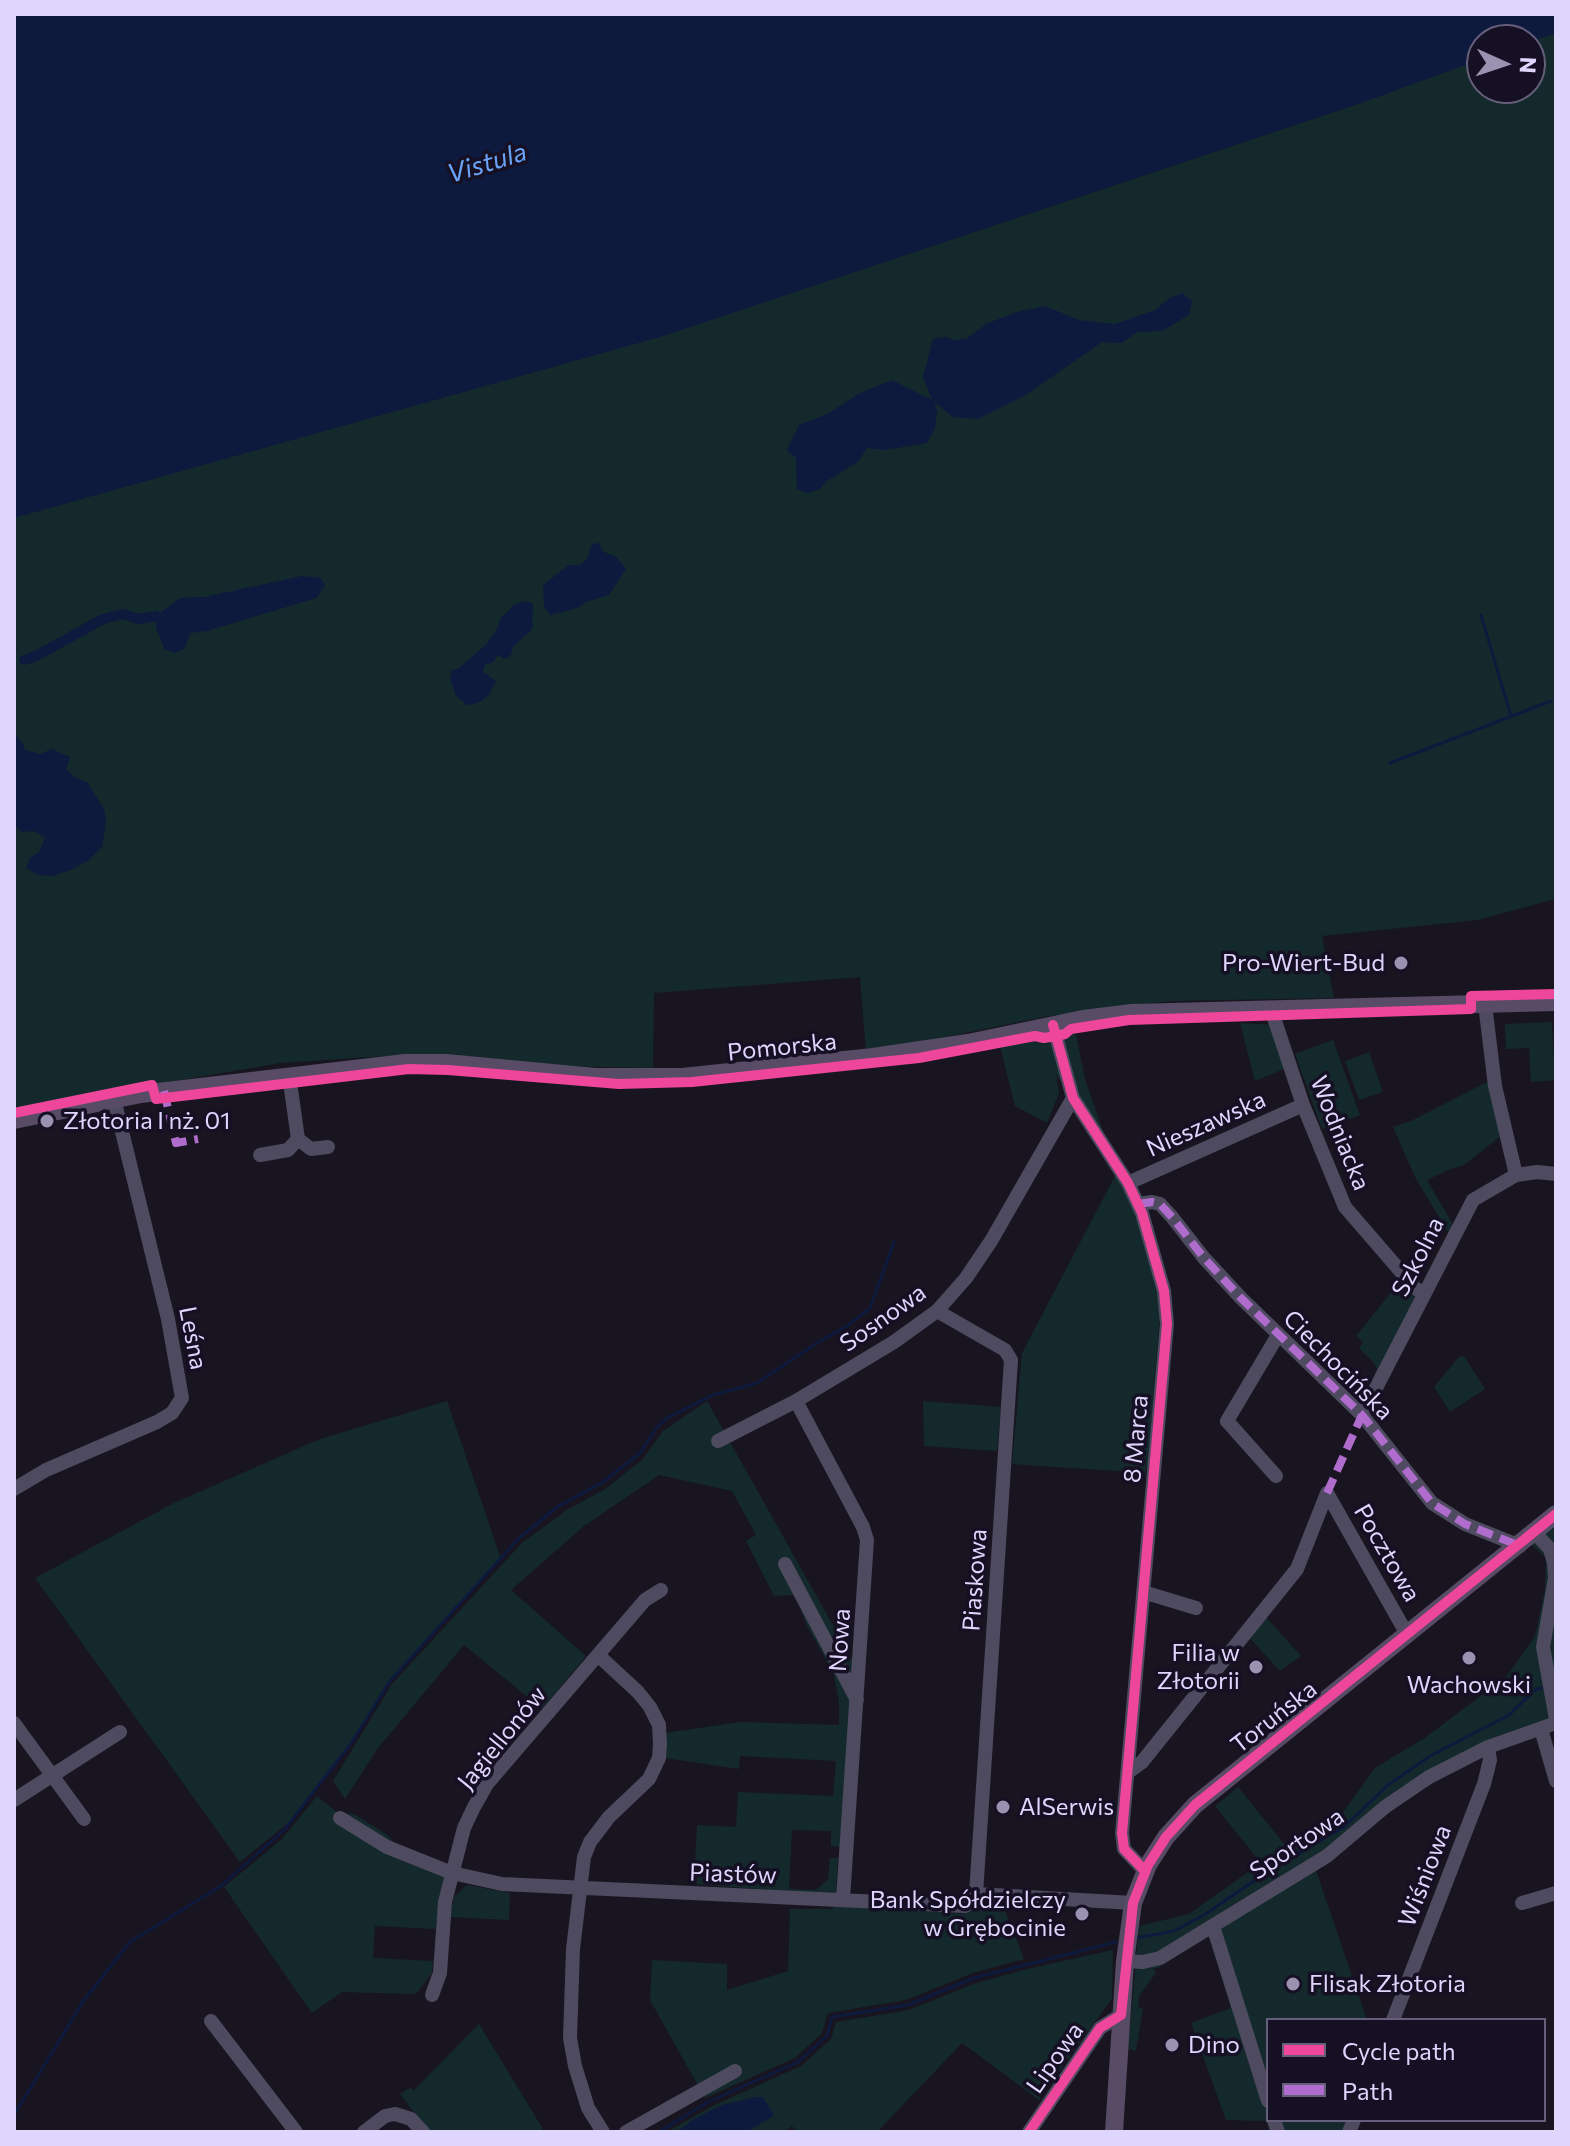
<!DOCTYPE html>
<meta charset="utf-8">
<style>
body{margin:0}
#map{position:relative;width:1570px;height:2146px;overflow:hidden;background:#181520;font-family:Commissioner,sans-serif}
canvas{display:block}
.frame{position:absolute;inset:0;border:16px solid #dfd6fd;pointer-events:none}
.legend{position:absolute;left:1266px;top:2018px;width:280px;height:104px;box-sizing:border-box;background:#161025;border:2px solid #665f7b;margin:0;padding:10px 14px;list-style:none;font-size:24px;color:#dfd6fd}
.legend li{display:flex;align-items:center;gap:16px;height:40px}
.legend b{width:40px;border:2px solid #665f7b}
.north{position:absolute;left:1466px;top:24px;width:80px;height:80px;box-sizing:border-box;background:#161025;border:2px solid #665f7b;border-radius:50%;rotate:93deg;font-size:22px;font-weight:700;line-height:32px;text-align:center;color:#dfd6fd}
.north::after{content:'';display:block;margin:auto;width:28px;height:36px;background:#9992b0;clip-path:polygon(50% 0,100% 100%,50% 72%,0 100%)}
</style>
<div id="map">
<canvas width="1570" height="2146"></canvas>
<div class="frame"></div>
<ul class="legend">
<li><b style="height:10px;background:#ed469a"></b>Cycle path</li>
<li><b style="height:10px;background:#b06ccc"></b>Path</li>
</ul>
<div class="north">N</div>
</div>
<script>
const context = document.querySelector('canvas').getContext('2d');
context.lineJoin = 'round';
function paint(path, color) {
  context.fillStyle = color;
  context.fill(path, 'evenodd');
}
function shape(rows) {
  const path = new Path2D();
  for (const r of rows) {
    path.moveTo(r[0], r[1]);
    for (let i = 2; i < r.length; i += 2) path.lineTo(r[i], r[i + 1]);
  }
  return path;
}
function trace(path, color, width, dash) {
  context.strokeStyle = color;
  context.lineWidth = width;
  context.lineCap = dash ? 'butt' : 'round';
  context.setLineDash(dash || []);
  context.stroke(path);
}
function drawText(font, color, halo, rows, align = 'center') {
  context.font = font + ' Commissioner,sans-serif';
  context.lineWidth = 7;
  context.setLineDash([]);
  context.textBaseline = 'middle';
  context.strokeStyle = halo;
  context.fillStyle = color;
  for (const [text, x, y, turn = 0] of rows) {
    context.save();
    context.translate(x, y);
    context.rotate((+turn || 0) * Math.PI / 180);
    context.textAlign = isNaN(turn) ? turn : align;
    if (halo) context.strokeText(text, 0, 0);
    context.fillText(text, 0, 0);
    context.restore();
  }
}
paint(shape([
 [1556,14,1555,899,1478,920,1322,936,1334,998,1170,1001,1044,1017,866,1053,860,977,654,993,653,1068,561,1066,417,1054,280,1063,14,1109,14,270],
 [1482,40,1530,40,1530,88,1482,88],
 [1552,1022,1555,1080,1531,1082,1529,1048,1506,1049,1505,1024],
 [1240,1023,1277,1025,1350,1208,1421,1289,1415,1298,1418,1301,1361,1407,1353,1399,1362,1399,1377,1370,1374,1363,1359,1348,1363,1342,1356,1336,1402,1279,1363,1235,1365,1232,1345,1213,1319,1159,1286,1068,1255,1081],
 [1074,1025,1085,1079,1107,1143,1056,1075,1059,1093,1047,1123,1015,1106,1000,1046],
 [1333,1040,1360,1115,1322,1129,1295,1054],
 [1369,1052,1383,1092,1359,1100,1345,1061],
 [1489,1081,1502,1135,1464,1165,1450,1169,1427,1180,1454,1226,1450,1235,1416,1179,1393,1127,1411,1121],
 [1116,1174,1142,1217,1161,1304,1148,1464,1145,1473,1012,1464,1022,1353],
 [1464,1356,1485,1389,1450,1412,1434,1387,1459,1357],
 [447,1401,501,1559,390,1681,352,1742,293,1819,240,1862,35,1578,174,1503,320,1439],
 [707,1401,853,1661,840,1847,831,1846,831,1831,792,1830,789,1889,816,1890,828,1879,830,1858,838,1858,836,1895,694,1884,697,1825,736,1827,738,1792,833,1796,836,1761,740,1756,739,1769,665,1758,665,1733,741,1722,839,1725,839,1701,833,1672,807,1626,795,1595,774,1596,746,1541,756,1535,732,1491,659,1475,584,1526,511,1590,586,1656,542,1709,464,1645,378,1748,345,1799,333,1781,392,1684,522,1543,567,1510,605,1489,642,1460,663,1431],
 [923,1401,1001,1407,997,1451,924,1446],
 [1556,1523,1556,1717,1410,1796,1384,1817,1312,1859,1367,2020,1268,2020,1268,2120,1349,2120,1344,2132,1270,2132,1266,2121,1226,2120,1191,2023,1231,2008,1207,1931,1158,1968,1153,1968,1156,1973,1139,1996,1138,2007,1143,2008,1136,2051,1128,2049,1139,1926,1189,1914,1261,1863,1215,1806,1238,1787,1285,1845,1339,1818,1375,1768,1426,1737,1507,1676,1535,1636,1545,1589,1546,1558,1532,1545],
 [1264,1615,1301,1656,1280,1671,1247,1635],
 [317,1796,338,1813,354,1814,386,1834,402,1849,445,1874,435,1929,375,1926,373,1958,433,1961,432,1973,416,1994,342,1992,312,2013,224,1887,282,1839],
 [467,1885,510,1893,509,1920,450,1917,454,1897],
 [1001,1900,1024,1959,973,1973,906,2000,828,2013,822,2033,795,2058,705,2098,650,2000,652,1960,727,1964,727,1990,788,1971,790,1909,833,1909,834,1904,963,1914],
 [1113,1950,1112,1998,1039,2100,962,2043,877,2132,798,2132,792,2126,785,2132,667,2132,710,2107,801,2066,831,2039,836,2022,909,2010,976,1983,1027,1969],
 [479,2024,543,2129,539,2132,429,2132,400,2094,411,2087,413,2091]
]), '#14292c');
paint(shape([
 [14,14,1556,14,1556,33,1530,42,1482,40,1482,59,1361,103,660,337,14,518],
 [1182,293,1192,301,1189,315,1162,331,1138,332,1121,343,1102,342,1026,395,978,419,953,417,934,402,937,410,935,429,927,443,885,450,867,448,859,461,827,481,820,489,807,493,797,489,796,458,787,450,799,425,827,414,862,392,892,380,932,400,923,377,933,339,945,337,954,340,966,339,988,323,1017,312,1045,306,1079,320,1115,324,1155,310,1170,298],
 [598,542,604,552,616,557,626,569,609,595,586,602,578,608,550,615,544,606,543,585,569,565,581,565,588,557,591,546],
 [302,576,321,578,325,586,316,598,207,631,190,633,185,648,175,653,165,650,156,628,156,616,180,598,204,597],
 [525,601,533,604,532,629,513,647,511,655,505,659,498,655,493,662,485,665,483,672,496,681,488,696,478,703,467,705,456,696,450,679,452,670,459,668,487,644,497,629,501,618,514,605],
 [19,748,40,754,52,749,70,757,66,769,76,778,87,782,104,809,106,821,102,847,89,860,71,870,53,876,38,875,26,868,30,858,40,851,45,837,34,831,22,832,14,825,14,750],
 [756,2097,763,2097,773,2113,772,2117,746,2132,677,2132,694,2119,722,2105]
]), '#0e193e');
trace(shape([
 [1481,615,1511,716],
 [1390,763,1551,701],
 [1136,1938,1174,1931,1204,1915,1267,1872,1344,1827,1388,1785,1430,1756,1509,1715,1536,1689,1542,1688],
 [14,2115,84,2000,130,1942,221,1886,285,1829,352,1742,390,1681,518,1539,557,1507,603,1482,640,1453,657,1427,667,1418,713,1395,757,1383,817,1343,847,1326,870,1308,894,1242],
 [659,2132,708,2102,798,2062,827,2036,832,2017,908,2005,974,1978,1116,1942]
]), '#0e193e', 3);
trace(shape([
 [24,660,36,656,103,619,123,614,139,619,156,616],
 [14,740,19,748]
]), '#0e193e', 10);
trace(shape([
 [1485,1004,1495,1086,1516,1175],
 [1271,1009,1303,1105,1345,1207,1415,1288,1424,1294],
 [1053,1025,1073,1098,1128,1183,1142,1213,1164,1291,1167,1324,1122,1833,1124,1849,1145,1871],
 [289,1075,298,1139,311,1149,328,1147],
 [260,1155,288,1150,298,1139],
 [1128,1183,1303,1105],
 [1138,1204,1152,1202,1160,1204,1172,1217,1204,1258,1241,1298,1362,1415,1432,1503,1465,1524,1520,1546],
 [937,1311,1005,1350,1011,1360,976,1894],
 [796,1401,863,1527,867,1540,843,1899],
 [1362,1415,1473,1200,1516,1175,1537,1172,1556,1174],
 [718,1441,796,1401,894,1342,937,1311,966,1278,991,1241,1073,1098],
 [1276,1476,1227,1421,1278,1335],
 [14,1489,46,1470,157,1422,172,1413,182,1398,168,1319,114,1099],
 [1327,1493,1408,1636],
 [1535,1533,1550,1549,1554,1563,1555,1578,1543,1647,1556,1719],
 [785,1564,857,1700],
 [1143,1592,1196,1608],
 [599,1656,638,1692,650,1707,659,1725,660,1744,659,1758,649,1779,609,1817,590,1842,584,1857,573,1949,570,2038,575,2066,588,2108,603,2132],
 [14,1723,84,1819],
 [1541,1729,1556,1781],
 [1127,1773,1142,1762,1297,1569,1327,1493],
 [14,1800,120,1732],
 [340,1818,387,1847,452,1873,502,1884,965,1906,973,1901,976,1894,1133,1903],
 [1522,1903,1556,1893],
 [1213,1926,1268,2101],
 [1125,1961,1143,1962,1160,1958,1327,1856,1385,1807,1429,1777,1488,1747,1556,1723],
 [432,1995,440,1973,445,1902,464,1828,474,1807,487,1784,645,1600,661,1590],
 [1393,2020,1484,1784,1490,1760,1488,1747],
 [211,2021,296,2132],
 [1274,2120,1278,2132],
 [364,2132,385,2116,395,2114,411,2119,423,2132],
 [626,2132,735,2071],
 [1029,2132,1100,2028,1121,2015],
 [1349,2132,1354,2120]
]), '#4e4b60', 14);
trace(shape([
 [14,1120,141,1094,405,1063,446,1063,595,1077,682,1077,873,1057,968,1043,1083,1019,1132,1013,1556,1002],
 [1114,2132,1125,1961,1133,1903,1148,1865,1166,1837,1195,1805,1556,1514]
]), '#584b65', 18);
trace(shape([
 [164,1091,176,1143,198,1139],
 [1138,1204,1152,1202,1160,1204,1172,1217,1204,1258,1241,1298,1362,1415,1432,1503,1465,1524,1520,1546],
 [1327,1493,1362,1415]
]), '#b06ccc', 8, [16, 8]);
trace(shape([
 [1053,1025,1073,1098,1128,1183,1142,1213,1164,1291,1167,1324,1122,1833,1124,1849,1145,1871],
 [14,1113,152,1085,156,1099,409,1069,448,1070,619,1084,692,1082,919,1058,1035,1036,1044,1038,1056,1036,1065,1034,1071,1029,1129,1020,1471,1009,1471,996,1556,994],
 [1029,2132,1100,2028,1121,2015,1133,1903,1148,1865,1166,1837,1195,1805,1556,1514]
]), '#ed469a', 10);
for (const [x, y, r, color] of [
 [1401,963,8,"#9992b0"],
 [47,1121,8,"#9992b0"],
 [1469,1658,8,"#9992b0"],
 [1256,1667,8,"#9992b0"],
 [1003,1807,8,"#9992b0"],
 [1082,1914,8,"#9992b0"],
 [1293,1984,8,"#9992b0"],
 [1172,2045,8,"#9992b0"]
]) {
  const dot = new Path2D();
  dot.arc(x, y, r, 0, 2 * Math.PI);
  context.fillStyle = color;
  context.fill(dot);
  trace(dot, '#161025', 3);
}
drawText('24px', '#dfd6fd', '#161025', [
 ["Pro-Wiert-Bud",1385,963,"right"],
 ["Złotoria I nż. 01",63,1121],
 ["Filia w",1240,1653,"right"],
 ["Złotorii",1240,1681,"right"],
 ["Wachowski",1469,1685,"center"],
 ["AlSerwis",1019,1807],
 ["Bank Spółdzielczy",1066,1900,"right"],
 ["w Grębocinie",1066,1928,"right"],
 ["Flisak Złotoria",1309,1984],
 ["Dino",1188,2045]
], 'left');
drawText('24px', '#dfd6fd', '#161025', [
 ["Pomorska",782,1047,-6],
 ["Nieszawska",1206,1124,-24],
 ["Wodniacka",1340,1133,68],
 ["Szkolna",1418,1257,-63],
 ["Sosnowa",883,1318,-35],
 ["Leśna",193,1338,79],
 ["Ciechocińska",1338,1365,45],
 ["8 Marca",1136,1439,-85],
 ["Pocztowa",1387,1553,60],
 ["Piaskowa",975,1580,-86],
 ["Nowa",840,1640,-86],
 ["Toruńska",1274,1717,-38],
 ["Jagiellonów",502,1738,-51],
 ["Sportowa",1297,1844,-34],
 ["Piastów",733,1874,2],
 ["Wiśniowa",1425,1876,-69],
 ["Lipowa",1055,2058,-55]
]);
drawText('italic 26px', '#69a4f7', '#161025', [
 ["Vistula",487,163,-17]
]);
</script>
